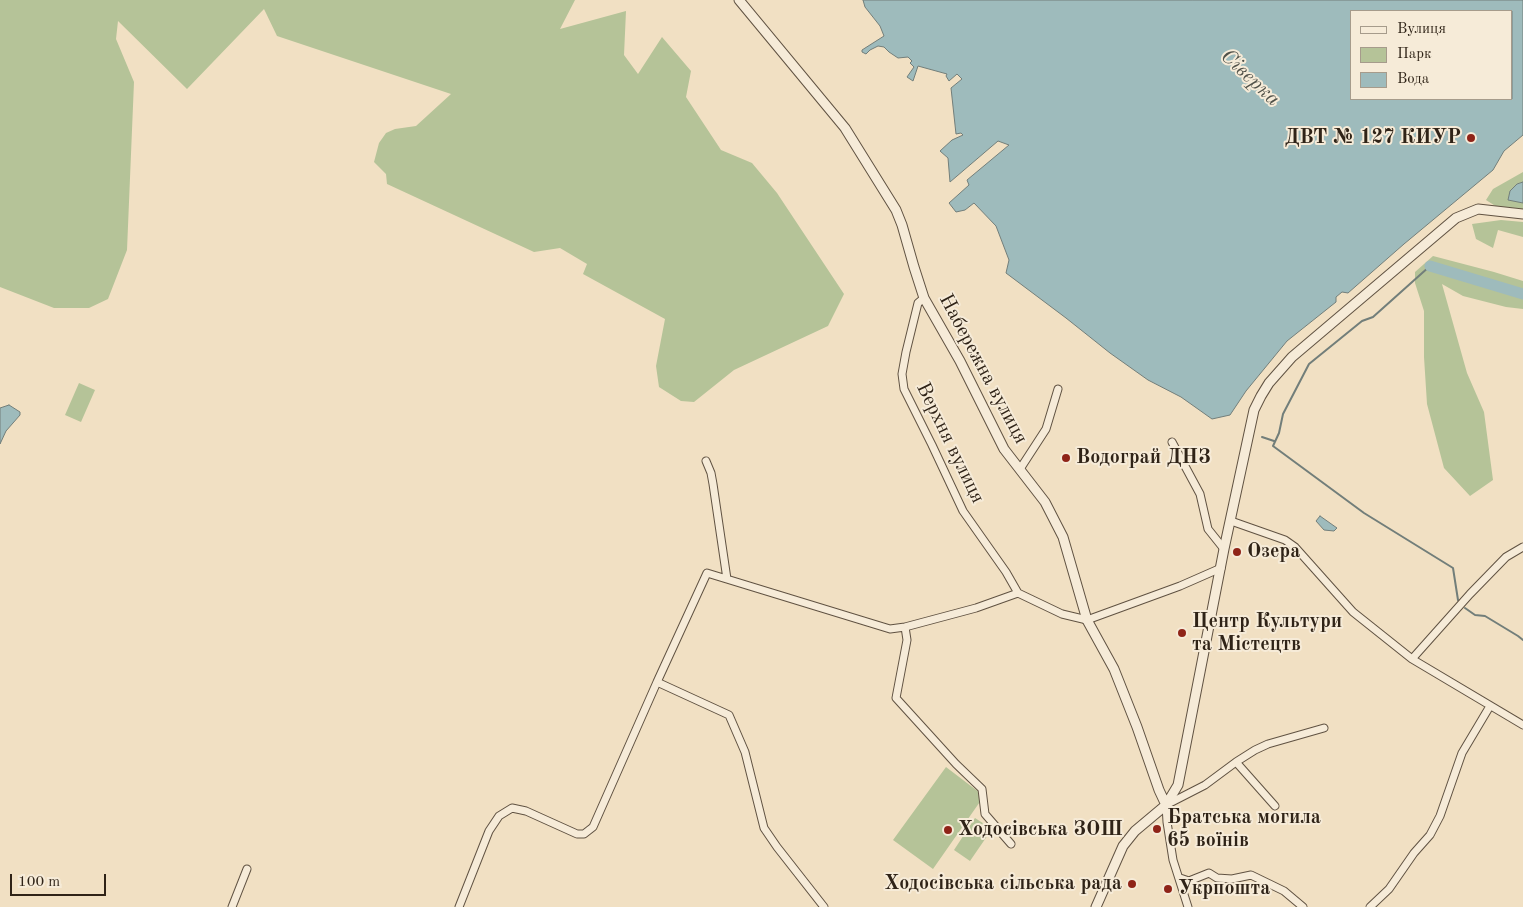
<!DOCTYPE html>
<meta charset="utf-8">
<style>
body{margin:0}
#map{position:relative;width:1523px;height:907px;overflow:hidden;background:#f1e0c3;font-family:"Old Standard TT",serif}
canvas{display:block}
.legend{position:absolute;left:1350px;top:10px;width:162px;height:90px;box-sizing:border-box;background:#f6ebd8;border:1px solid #a69b8b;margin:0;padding:6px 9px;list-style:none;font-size:15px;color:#2f2317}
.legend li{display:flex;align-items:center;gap:10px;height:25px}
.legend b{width:25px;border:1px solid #a69b8b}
.scale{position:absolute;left:10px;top:874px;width:96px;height:22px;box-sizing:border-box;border:2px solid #2f2317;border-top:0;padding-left:6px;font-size:15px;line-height:18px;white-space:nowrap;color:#2f2317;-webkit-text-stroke:4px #f6ebd8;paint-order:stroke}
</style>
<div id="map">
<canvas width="1523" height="907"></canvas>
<ul class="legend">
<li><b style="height:6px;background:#f6ebd8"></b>Вулиця</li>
<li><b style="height:14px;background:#b5c398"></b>Парк</li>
<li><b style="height:14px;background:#9ebbbc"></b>Вода</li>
</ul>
<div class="scale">100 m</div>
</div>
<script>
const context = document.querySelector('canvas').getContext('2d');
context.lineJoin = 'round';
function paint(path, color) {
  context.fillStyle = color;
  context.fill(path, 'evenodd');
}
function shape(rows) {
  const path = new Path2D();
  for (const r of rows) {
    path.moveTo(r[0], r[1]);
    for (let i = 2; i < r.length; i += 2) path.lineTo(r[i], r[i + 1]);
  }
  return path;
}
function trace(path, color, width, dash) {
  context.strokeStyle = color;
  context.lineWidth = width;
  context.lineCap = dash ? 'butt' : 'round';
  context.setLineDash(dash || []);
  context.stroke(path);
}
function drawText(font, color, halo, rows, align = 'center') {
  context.font = font + ' "Old Standard TT",serif';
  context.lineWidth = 4;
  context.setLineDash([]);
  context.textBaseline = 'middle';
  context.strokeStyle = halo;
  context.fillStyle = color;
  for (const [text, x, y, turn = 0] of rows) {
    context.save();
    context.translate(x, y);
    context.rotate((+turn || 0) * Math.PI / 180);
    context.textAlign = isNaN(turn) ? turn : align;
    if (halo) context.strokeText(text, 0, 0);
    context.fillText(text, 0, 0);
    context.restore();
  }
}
paint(shape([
 [0,0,575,0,560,29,626,11,624,55,638,74,662,37,691,71,686,97,721,150,752,163,777,193,844,294,828,326,734,370,694,402,681,401,659,387,656,366,665,319,583,274,587,264,560,248,534,252,387,184,386,174,374,162,379,143,386,133,395,129,416,126,451,94,277,36,264,9,187,89,118,21,116,39,134,82,127,250,108,299,89,308,54,308,0,287],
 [1523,172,1523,182,1517,184,1508,199,1523,203,1523,210,1497,207,1486,200,1493,189],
 [1501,220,1523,222,1523,237,1498,230,1493,248,1476,239,1472,224],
 [1433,256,1494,272,1523,281,1523,309,1506,307,1463,296,1442,284,1467,373,1484,412,1493,480,1470,496,1444,468,1427,404,1424,357,1424,311,1415,283,1415,272],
 [79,383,95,390,81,422,65,415],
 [946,767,984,796,933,869,893,840],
 [975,818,992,829,970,861,954,850]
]), '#b5c398');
const water = shape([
 [863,0,1523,0,1523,135,1504,151,1493,170,1404,244,1348,293,1342,292,1336,297,1336,302,1287,341,1246,391,1230,415,1212,419,1181,397,1148,380,1110,353,1066,318,1006,273,1009,260,996,226,974,203,965,210,956,212,949,203,969,185,967,180,1009,145,998,141,950,182,948,158,940,151,952,140,963,135,961,133,956,134,951,88,962,79,957,74,949,81,946,76,947,74,918,66,913,81,907,77,914,67,910,63,912,61,908,57,898,58,889,52,884,47,878,46,870,50,866,54,862,52,862,50,884,36,880,26,865,7,863,0],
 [1352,11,1512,11,1512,99,1352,99,1352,11],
 [1523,182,1523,203,1508,200,1510,191,1517,184,1523,182],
 [9,405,20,412,20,415,6,431,0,444,0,408,9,405],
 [1320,516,1337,528,1334,531,1324,530,1316,521,1320,516]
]);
paint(water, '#9ebbbc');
trace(water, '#727e7a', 1);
trace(shape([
 [1430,266,1373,317,1362,321,1309,364,1283,414,1279,433,1273,446,1364,513,1453,568,1458,600],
 [1262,437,1274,441],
 [1465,608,1475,615,1485,616,1518,636,1523,640]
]), '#727e7a', 2);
trace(shape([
 [1430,266,1523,294]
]), '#9ebbbc', 11);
const minor = shape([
 [924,298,918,303,906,352,902,374,904,389,932,445,963,511,1006,572,1018,593],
 [1172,442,1200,494,1208,529,1224,549],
 [706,461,711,473,713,484,727,579],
 [1020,469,1046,429,1058,389],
 [1231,521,1285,540,1295,547,1353,612,1412,659,1523,725],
 [905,627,907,640,896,698,956,764,982,789,985,814,1011,844],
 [1412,659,1470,594,1506,557,1523,547],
 [1236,762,1275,806],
 [1180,878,1189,881,1209,873,1217,878,1232,879,1251,875,1284,891,1303,907],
 [232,907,247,869],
 [459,907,489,831,499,816,512,808,526,811,577,834,584,834,593,827,657,682],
 [824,907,777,847,764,828,745,752,729,715,657,682,707,573,890,629,905,627,976,608,1018,593,1062,614,1087,620,1180,586,1221,568],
 [1188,907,1173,860,1167,822,1166,805,1205,785,1236,762,1255,750,1268,744,1324,728],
 [1370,907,1389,889,1414,853,1430,835,1440,816,1462,753,1490,706]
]);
const tertiary = shape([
 [739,0,845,128,896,210,902,225,914,267,924,298,960,361,1004,449,1045,502,1063,537,1087,620,1114,669,1137,727,1159,790,1166,805],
 [1096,907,1123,846,1135,831,1166,805,1178,785,1224,549,1254,410,1261,396,1269,383,1292,357,1456,218,1478,209,1523,214]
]);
trace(minor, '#605242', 9);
trace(tertiary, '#605242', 11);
trace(minor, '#f6ebd8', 7);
trace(tertiary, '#f6ebd8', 9);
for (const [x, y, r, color] of [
 [1471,138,5,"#8f2418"],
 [1066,458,5,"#8f2418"],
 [1237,552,5,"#8f2418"],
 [1182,633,5,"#8f2418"],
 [1157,829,5,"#8f2418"],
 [948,830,5,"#8f2418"],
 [1132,884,5,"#8f2418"],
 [1168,889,5,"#8f2418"]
]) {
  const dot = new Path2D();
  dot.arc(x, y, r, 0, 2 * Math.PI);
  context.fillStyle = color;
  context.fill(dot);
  trace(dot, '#f6ebd8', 2);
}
drawText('bold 20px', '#2f2317', '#f6ebd8', [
 ["ДВТ № 127 КИУР",1461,138,"right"],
 ["Водограй ДНЗ",1076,458],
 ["Озера",1247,552],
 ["Центр Культури",1192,622],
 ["та Містецтв",1192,645],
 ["Братська могила",1167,818],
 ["65 воїнів",1167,841],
 ["Ходосівська ЗОШ",958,830],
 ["Ходосівська сільська рада",1122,884,"right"],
 ["Укрпошта",1178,889]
], 'left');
drawText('20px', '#2f2317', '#f6ebd8', [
 ["Набережна вулиця",983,369,62],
 ["Верхня вулиця",950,443,64]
]);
drawText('italic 21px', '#505149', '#f6ebd8', [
 ["Сіверка",1250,78,43]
]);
</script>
